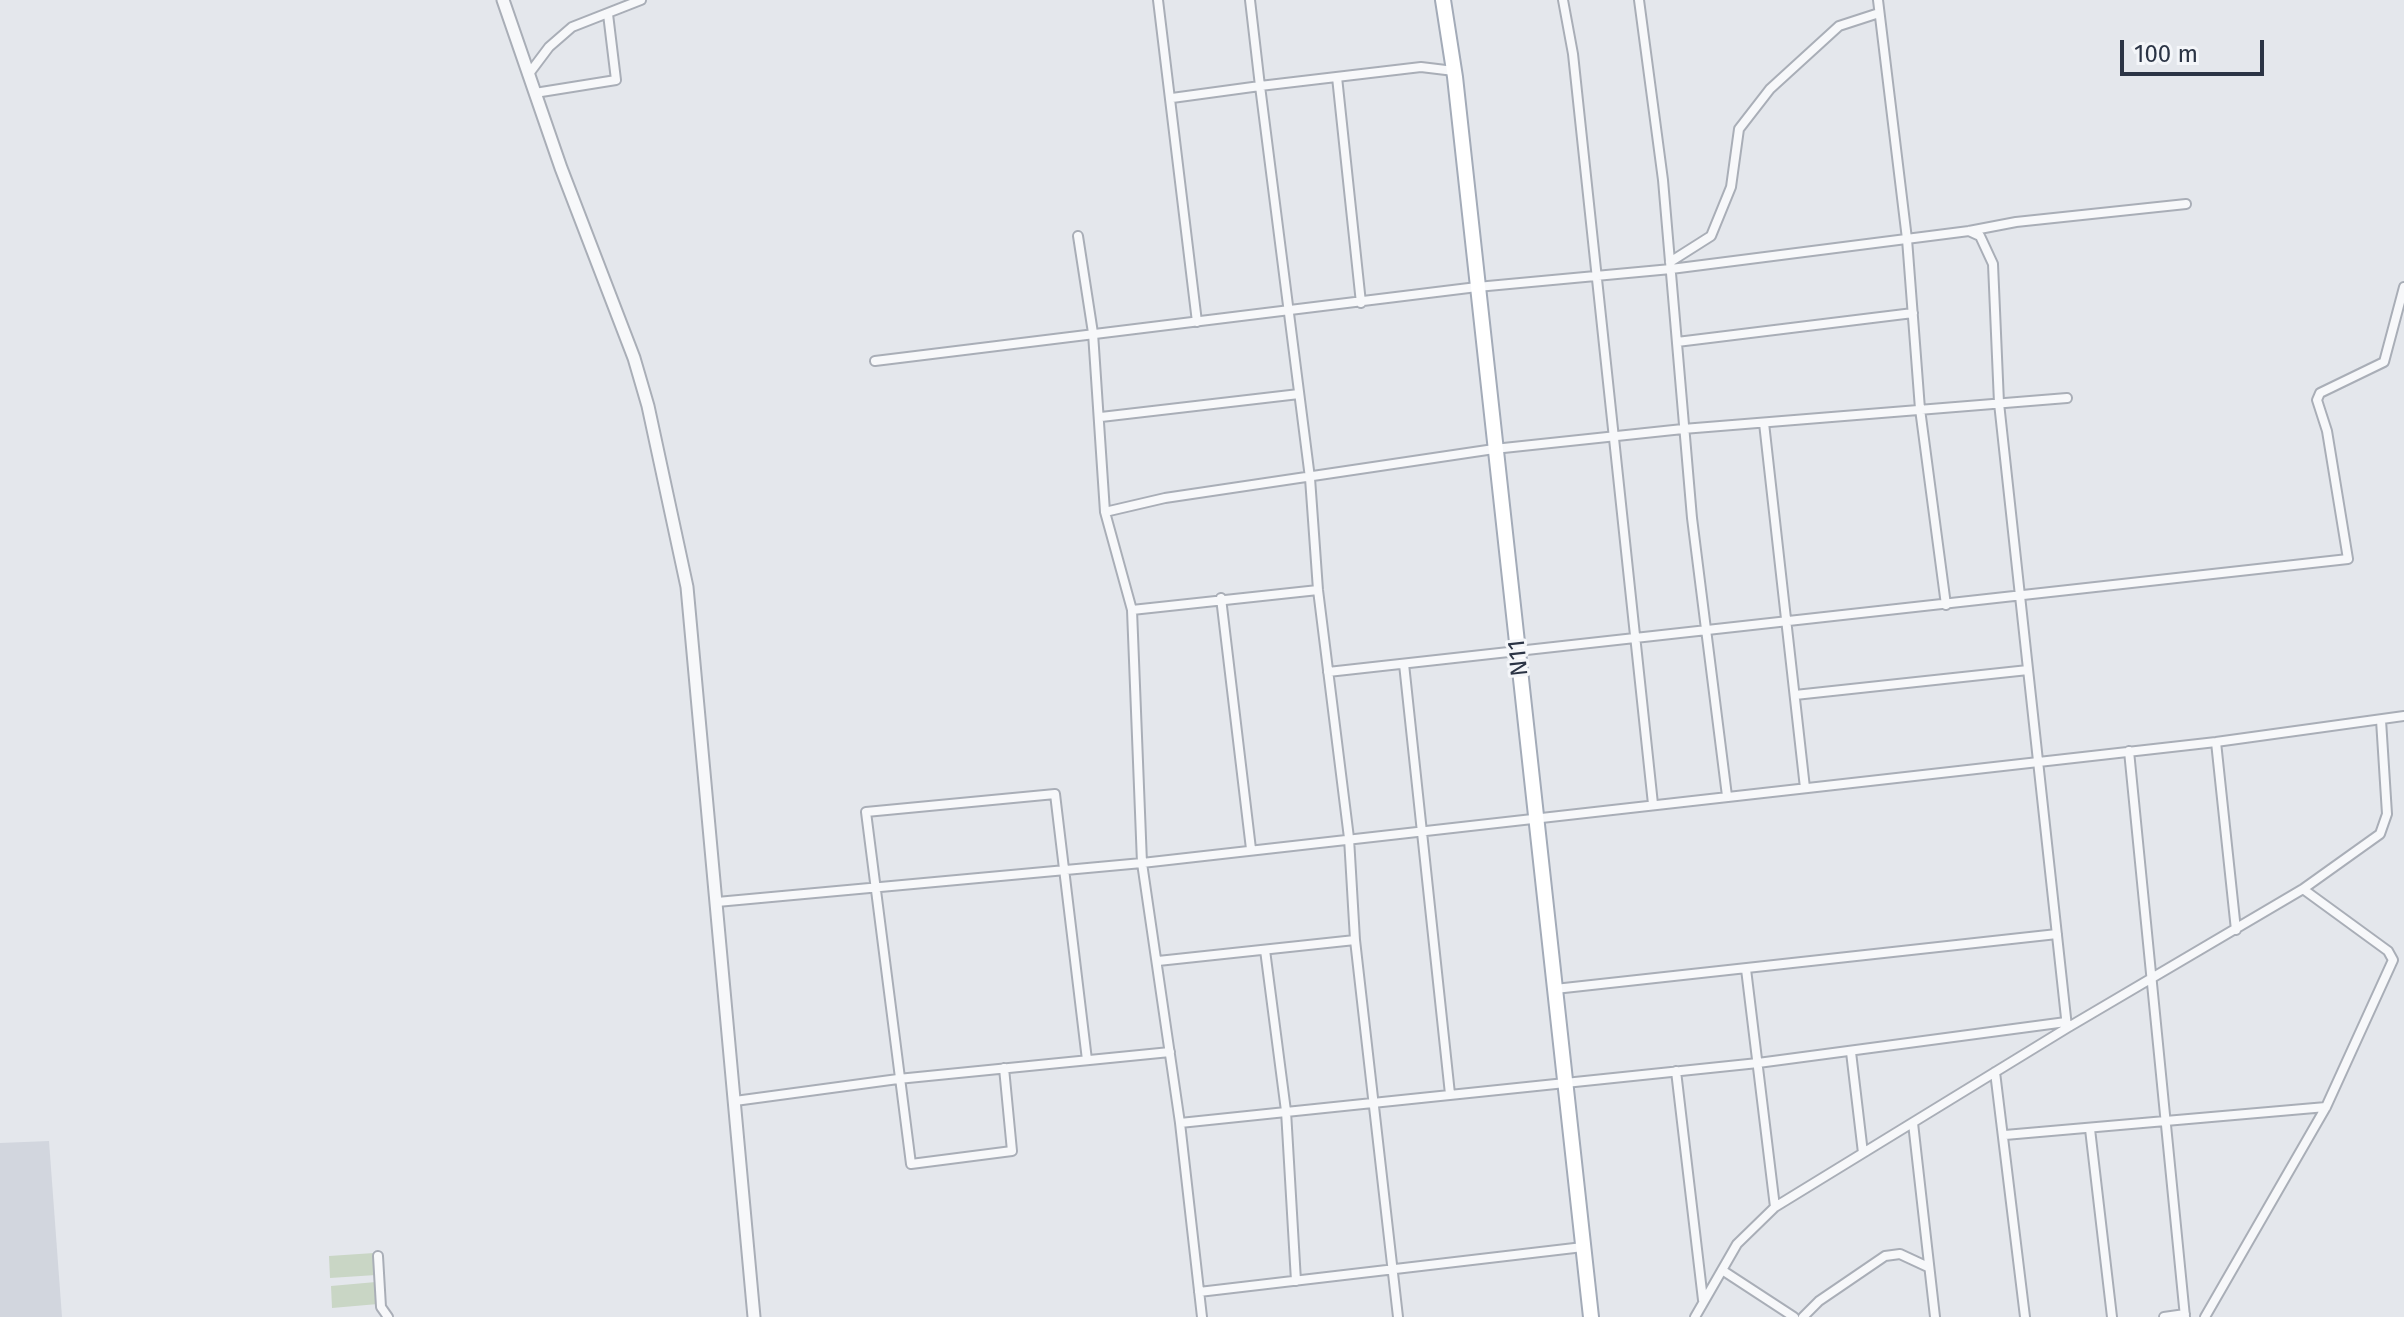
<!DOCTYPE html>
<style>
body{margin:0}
#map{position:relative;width:2404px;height:1317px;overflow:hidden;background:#e4e7ec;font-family:"Fira Sans",sans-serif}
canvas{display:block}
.scale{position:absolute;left:2120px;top:40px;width:144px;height:36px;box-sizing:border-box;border:4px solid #2b3445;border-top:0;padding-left:10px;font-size:24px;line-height:28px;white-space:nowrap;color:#2b3445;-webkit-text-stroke:6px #f4f6f9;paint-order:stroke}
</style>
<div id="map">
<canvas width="2404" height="1317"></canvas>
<div class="scale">100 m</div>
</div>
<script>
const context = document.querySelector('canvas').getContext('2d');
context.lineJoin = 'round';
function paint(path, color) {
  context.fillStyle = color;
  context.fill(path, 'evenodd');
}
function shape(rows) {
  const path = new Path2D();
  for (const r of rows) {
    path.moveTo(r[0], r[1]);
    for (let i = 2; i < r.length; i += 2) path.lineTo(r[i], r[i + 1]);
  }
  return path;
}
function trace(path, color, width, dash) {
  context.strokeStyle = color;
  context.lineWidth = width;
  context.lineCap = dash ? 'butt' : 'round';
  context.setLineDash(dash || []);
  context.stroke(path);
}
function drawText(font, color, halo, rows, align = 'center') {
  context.font = font + ' "Fira Sans",sans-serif';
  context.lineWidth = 6;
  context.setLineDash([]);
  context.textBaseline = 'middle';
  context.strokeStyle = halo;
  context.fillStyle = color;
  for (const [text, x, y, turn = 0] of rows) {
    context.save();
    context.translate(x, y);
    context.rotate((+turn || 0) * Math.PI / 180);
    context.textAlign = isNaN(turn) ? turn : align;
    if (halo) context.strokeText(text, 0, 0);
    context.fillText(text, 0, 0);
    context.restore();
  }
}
paint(shape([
 [49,1141,62,1317,0,1317,0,1143]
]), '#d2d6de');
paint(shape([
 [374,1253,376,1275,330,1278,329,1256],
 [376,1282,378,1304,332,1308,331,1286]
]), '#c9d6c5');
const minor = shape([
 [1158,0,1197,322],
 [1250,0,1260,86,1421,67,1454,71],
 [1563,0,1573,54,1653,804],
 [1639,0,1663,180,1692,518,1727,796],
 [1878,0,1907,239,1920,409,1946,605],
 [528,75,549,47,572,27,641,0],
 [1337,77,1361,303],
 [535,93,616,80,608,14],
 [1172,98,1260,86,1310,478,1318,590,1349,838,1355,940,1398,1317],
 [1969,231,1980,236,1993,264,1999,403,2067,1027],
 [1078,236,1093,333,1105,512,1132,610,1142,863,1180,1123,1202,1317],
 [1670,262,1711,236,1731,187,1739,129,1770,89,1839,26,1879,13],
 [1677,342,1913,313],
 [875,361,1477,287,1671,269,1969,231,2016,222,2186,204],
 [1101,417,1299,394],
 [1764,423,1805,788],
 [1105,512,1165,498,1494,449,1683,429,2067,398],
 [1221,598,1251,849],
 [1132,610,1318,590],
 [1404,664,1450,1094],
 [1328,672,2348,559,2327,431,2317,400,2320,393,2384,362,2404,287],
 [1795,695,2028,670],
 [2216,742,2236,930],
 [2129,751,2185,1317],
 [717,902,1142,863,2216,742,2404,716],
 [1265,950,1286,1111,1296,1281],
 [1158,961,1355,940],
 [1746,969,1775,1207],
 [1555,989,2057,934],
 [1851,1052,1863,1153],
 [1004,1068,1012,1151,911,1164,866,812,1055,794,1087,1060],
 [1676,1071,1703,1300],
 [1995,1072,2025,1317],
 [735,1101,898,1079,1170,1052],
 [1180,1123,1758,1063,2066,1022],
 [1913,1123,1935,1317],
 [2090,1129,2112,1317],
 [2005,1135,2326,1107],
 [378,1256,381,1307,388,1317],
 [1722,1270,1794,1317],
 [1199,1292,1583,1247],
 [1695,1317,1737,1244,1775,1207,2067,1028,2303,889,2380,834,2387,814,2381,720],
 [1803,1317,1819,1301,1885,1256,1900,1254,1928,1267],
 [2164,1317,2185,1314],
 [2205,1317,2326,1107,2393,960,2388,951,2303,889]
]);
const tertiary = shape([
 [503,0,561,168,634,358,648,406,687,587,754,1317]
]);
const primary = shape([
 [1443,0,1455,77,1591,1317]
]);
trace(minor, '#a9aeb7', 12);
trace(tertiary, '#a9aeb7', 15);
trace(primary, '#a3abb8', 18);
trace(minor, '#f7f8fa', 8);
trace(tertiary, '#f7f8fa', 11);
trace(primary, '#fff', 14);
drawText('24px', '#2b3445', '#f4f6f9', [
 ["N11",1519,658,-96]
]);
</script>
